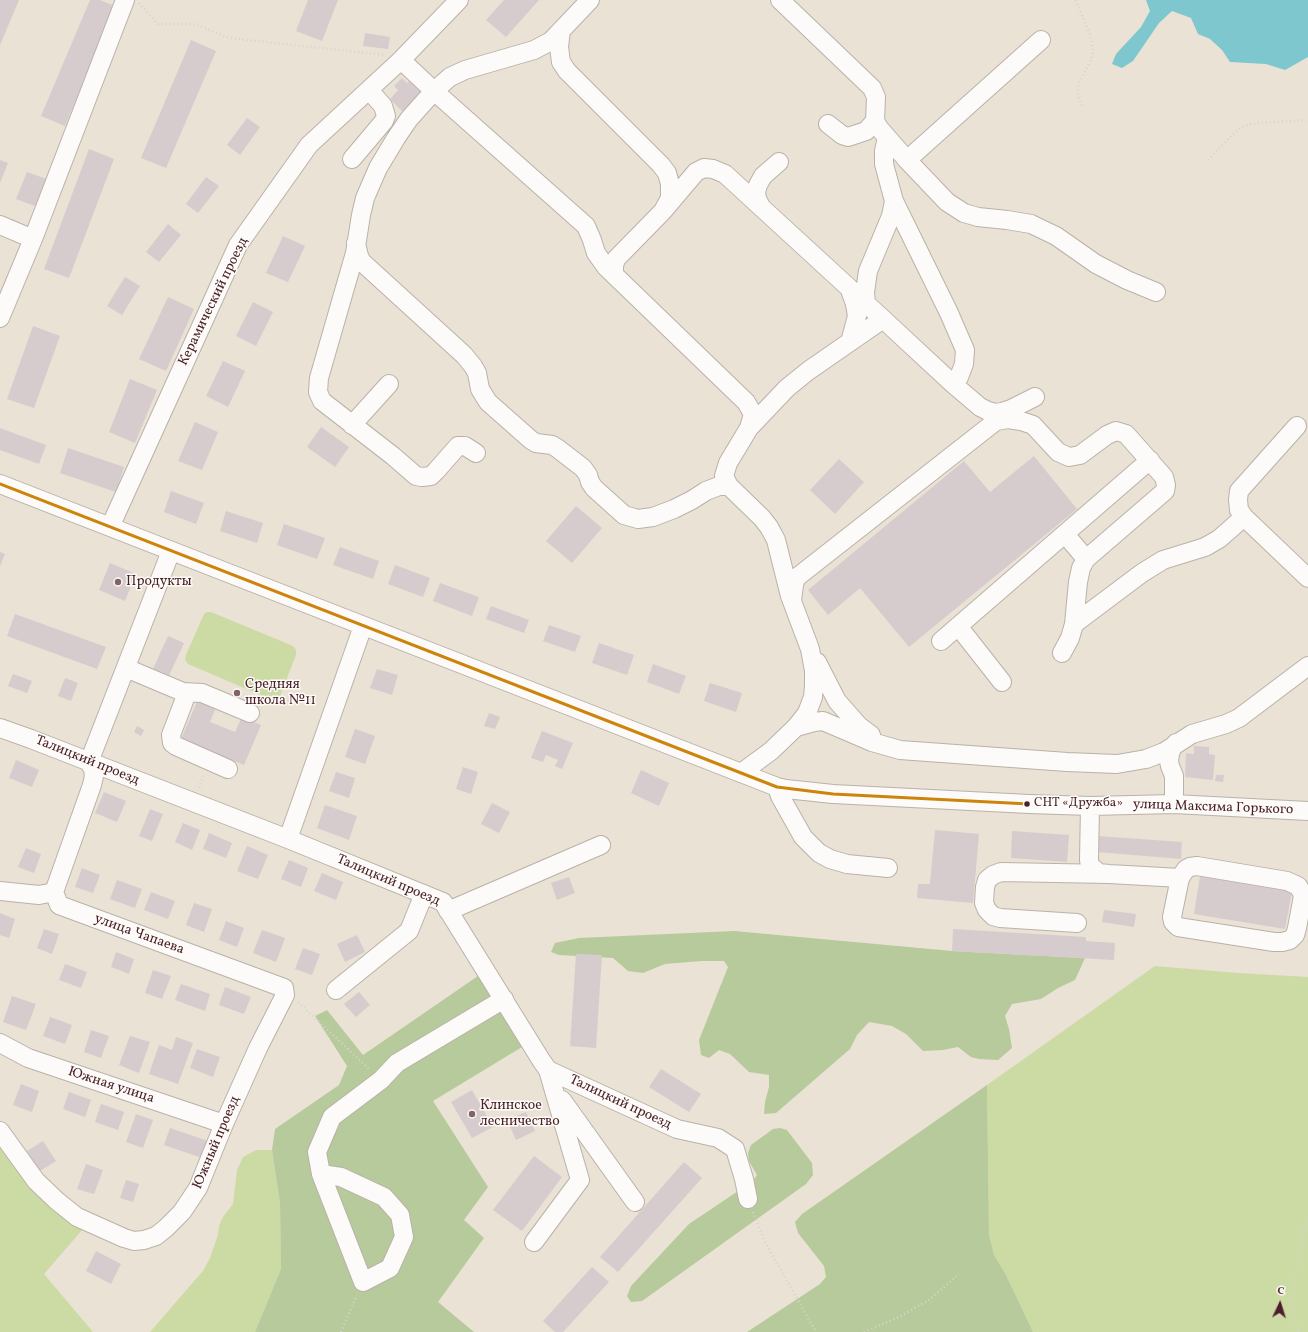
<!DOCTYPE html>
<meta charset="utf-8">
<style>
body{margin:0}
#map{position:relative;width:1308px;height:1332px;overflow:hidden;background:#eae2d4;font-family:Vollkorn,serif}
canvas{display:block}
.north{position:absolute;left:1260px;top:1284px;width:40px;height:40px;-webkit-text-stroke:3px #fdfcf7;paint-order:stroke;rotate:4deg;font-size:11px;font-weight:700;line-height:16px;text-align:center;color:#4a1f2b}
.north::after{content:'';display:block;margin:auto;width:14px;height:18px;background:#4a1f2b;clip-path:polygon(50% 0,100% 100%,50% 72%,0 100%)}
</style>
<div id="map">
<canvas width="1308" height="1332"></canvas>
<div class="north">С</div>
</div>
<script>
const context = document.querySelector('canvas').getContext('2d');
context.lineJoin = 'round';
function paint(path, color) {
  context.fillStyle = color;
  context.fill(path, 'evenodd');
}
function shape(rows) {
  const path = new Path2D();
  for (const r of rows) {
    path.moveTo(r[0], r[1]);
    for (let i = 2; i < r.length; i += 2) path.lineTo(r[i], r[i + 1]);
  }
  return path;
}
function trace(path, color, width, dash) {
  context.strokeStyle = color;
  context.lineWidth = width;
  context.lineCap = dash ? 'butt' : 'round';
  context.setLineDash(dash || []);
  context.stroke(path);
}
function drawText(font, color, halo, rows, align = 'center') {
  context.font = font + ' Vollkorn,serif';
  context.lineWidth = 3;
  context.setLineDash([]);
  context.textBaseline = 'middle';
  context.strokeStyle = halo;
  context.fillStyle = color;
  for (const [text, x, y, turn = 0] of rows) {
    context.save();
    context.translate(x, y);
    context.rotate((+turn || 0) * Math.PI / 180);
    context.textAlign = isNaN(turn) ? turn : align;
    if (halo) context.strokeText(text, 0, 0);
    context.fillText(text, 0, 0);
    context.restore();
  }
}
paint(shape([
 [207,612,211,612,293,646,296,650,296,655,280,696,276,698,270,699,188,664,185,660,186,655,204,614],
 [1155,966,1238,973,1308,977,1308,1332,1033,1332,1006,1275,994,1255,989,1235,987,1085],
 [0,1131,20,1159,89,1222,44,1274,93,1332,0,1332],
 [256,1150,272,1150,280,1203,281,1269,255,1332,150,1332,203,1271,210,1258,218,1235,219,1226,223,1217,233,1204,237,1170,243,1157]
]), '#ccdaa4');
paint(shape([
 [734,931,952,951,1085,958,1075,980,1058,988,1041,999,1012,1004,1005,1016,1009,1029,1012,1048,998,1060,979,1059,971,1057,958,1047,943,1050,923,1051,906,1034,892,1026,869,1022,857,1035,850,1049,776,1113,764,1114,765,1102,769,1087,769,1075,749,1072,730,1054,719,1050,709,1058,701,1055,699,1040,728,967,724,961,702,961,665,964,643,973,628,971,613,958,559,955,551,952,555,943,579,938],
 [478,976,522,1047,433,1101,488,1187,464,1220,484,1238,438,1302,474,1332,255,1332,281,1269,280,1203,272,1150,275,1129,339,1085,347,1066,315,1016,327,1010,363,1055],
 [987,1085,989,1235,994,1255,1006,1275,1033,1332,747,1332,820,1284,826,1277,824,1266,798,1233,795,1222,802,1214],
 [780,1128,787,1130,812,1163,813,1175,806,1184,642,1301,631,1302,627,1296,631,1286,689,1224,753,1181,757,1175,749,1161,748,1153,751,1145,773,1129]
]), '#b7ca9b');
paint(shape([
 [1146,0,1308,0,1308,57,1285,70,1266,64,1230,62,1222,50,1210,39,1198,34,1191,18,1172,11,1159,23,1133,61,1122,68,1112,64,1116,54,1141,27,1150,11]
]), '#7ec7ce');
paint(shape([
 [0,0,19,0,0,45],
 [90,0,100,0,115,6,65,126,41,116],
 [308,0,338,0,322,41,296,31],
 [504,0,539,0,506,37,486,20],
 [365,33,390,37,388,49,363,46],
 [191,40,216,51,166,168,141,158],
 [402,78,407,83,409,81,422,93,403,112,390,99,398,90,394,86],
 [247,118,260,127,240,155,227,145],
 [89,149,114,159,69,278,44,269],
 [0,160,8,163,0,183],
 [27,172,49,180,38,207,16,199],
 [206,177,219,186,198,213,186,204],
 [168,224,181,235,159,262,146,252],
 [283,236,305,246,288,282,266,273],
 [125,277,140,286,122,315,107,306],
 [168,297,194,309,166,371,139,359],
 [253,302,273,312,256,346,236,336],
 [33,326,60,336,34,408,7,399],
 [223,361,245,371,228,407,206,396],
 [130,379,157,390,135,443,109,432],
 [195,422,218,432,202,470,178,461],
 [321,427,349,447,335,467,307,447],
 [0,428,46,445,39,464,0,450],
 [68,448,124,467,116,492,60,473],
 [1034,456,1077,509,909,647,860,588,828,615,808,590,964,461,990,492],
 [839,459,864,482,835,514,810,490],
 [171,491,204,503,196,524,164,512],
 [576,506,602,528,572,563,546,541],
 [226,511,263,523,257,543,220,531],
 [284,524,325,538,317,559,277,545],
 [340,547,379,561,373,579,333,565],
 [0,552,5,554,0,566],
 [110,563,136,574,125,601,99,590],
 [395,565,430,578,423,597,388,584],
 [440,583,479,597,472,616,433,601],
 [491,606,529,620,524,633,486,619],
 [15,614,106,647,97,669,7,636],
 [549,625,581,636,575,652,543,641],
 [168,636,184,643,168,678,152,671],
 [599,643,634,655,627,675,592,663],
 [653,664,686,676,679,694,647,682],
 [377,669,398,675,392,695,370,688],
 [13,674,32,681,27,693,8,686],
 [65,678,78,683,71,701,58,696],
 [710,683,742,693,736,712,704,701],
 [199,697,217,705,210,722,235,732,242,717,261,725,244,765,227,758,225,764,195,751,197,746,181,739],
 [489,713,500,717,495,729,484,726],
 [137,726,144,730,141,736,134,732],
 [355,729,375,736,365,764,345,757],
 [542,731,573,743,562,769,555,766,558,760,546,755,543,762,531,758],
 [1194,746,1209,747,1209,754,1215,755,1213,780,1185,777,1186,753,1194,754],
 [16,760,39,770,32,787,9,778],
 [463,767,478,772,471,794,456,789],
 [641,770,669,783,659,806,631,793],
 [336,772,355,778,349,798,329,791],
 [1216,775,1224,775,1223,782,1215,781],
 [104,792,126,801,117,822,95,813],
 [492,803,510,812,499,833,481,824],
 [325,805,357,816,349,840,317,828],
 [150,809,163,814,152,841,139,836],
 [183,823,200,830,192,850,175,842],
 [935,830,979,834,973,903,917,898,918,884,930,884],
 [1012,831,1069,835,1067,862,1011,858],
 [209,833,232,843,226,858,203,849],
 [1098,836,1182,842,1181,859,1097,852],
 [247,846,268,855,258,879,237,871],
 [26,848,41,854,34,873,18,867],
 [289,860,308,868,301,887,281,879],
 [82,868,100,875,93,893,75,887],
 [322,873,343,882,336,900,314,891],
 [1200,876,1292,891,1285,929,1194,914],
 [569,877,575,893,557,900,551,883],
 [117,880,142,889,135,908,110,899],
 [151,892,175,901,168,919,144,910],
 [194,903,212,909,204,932,186,925],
 [1104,910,1136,914,1134,927,1102,922],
 [0,913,15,919,9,938,0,935],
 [226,921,244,928,237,947,219,940],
 [44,929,59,934,52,954,37,948],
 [953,929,1086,937,1086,941,1115,943,1114,960,952,951],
 [262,930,285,938,276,962,253,953],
 [357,935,365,952,345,962,337,944],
 [303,948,320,954,312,975,295,969],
 [116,952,134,959,129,974,111,967],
 [576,954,602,955,596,1048,570,1046],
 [65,964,87,972,81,988,59,980],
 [153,970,171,976,162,999,145,993],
 [181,984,210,994,205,1011,175,1000],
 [225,987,251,997,244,1014,219,1005],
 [359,992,370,1005,356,1017,344,1004],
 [12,996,36,1004,26,1030,3,1022],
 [50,1017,72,1025,65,1044,43,1036],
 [91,1030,109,1036,101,1058,84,1052],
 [130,1036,150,1042,139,1073,119,1065],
 [176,1037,193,1043,178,1084,149,1074,159,1045,172,1050],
 [197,1049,220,1057,213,1077,190,1068],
 [661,1069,701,1094,689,1112,649,1087],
 [21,1084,39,1091,32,1112,13,1105],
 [472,1090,493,1127,472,1138,451,1102],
 [69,1092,91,1100,85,1117,63,1109],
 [101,1104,124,1112,118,1130,95,1122],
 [526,1112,535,1131,516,1140,507,1120],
 [136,1114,153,1120,143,1148,126,1142],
 [170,1128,208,1141,202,1158,164,1145],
 [43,1141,56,1161,40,1171,27,1151],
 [534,1156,562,1177,522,1231,493,1210],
 [684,1162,702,1178,618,1272,600,1257],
 [86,1164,103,1170,94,1194,77,1189],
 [126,1180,139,1184,133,1202,120,1198],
 [96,1251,121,1264,111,1284,86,1271],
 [592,1267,609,1282,563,1332,555,1332,543,1321]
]), '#d6cccd');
const minor = shape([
 [780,0,872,88,876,97,875,121,879,128,907,160,947,202,964,213,978,217,1007,220,1031,224,1056,236,1096,264,1127,280,1156,292],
 [561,30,559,47,561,62,567,71,661,165,667,173,670,184,670,198,663,211,616,259,614,266,614,275],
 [401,60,434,91,586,226,592,240,596,253,606,267,746,402,753,414,749,428,728,463,724,476,729,486,762,518,769,527,776,540,790,596,810,649,814,671,814,686,813,697,807,713,796,727,771,751,741,773],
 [828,124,842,135,848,137,866,131,875,121],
 [352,159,384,121,386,116,383,106,369,90],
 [907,160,1041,40],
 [894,201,949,313,965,350,964,364,959,377,953,384],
 [762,208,757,199,756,192,758,185,763,176,779,162],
 [663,211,696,172,704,168,713,169,725,174,883,319,953,384,980,407,988,411,996,413,1002,412,1011,409,1035,397],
 [0,225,33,239],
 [356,243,359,256,362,262,464,355,473,366,477,373,480,389,488,402,531,440,536,443,552,445,557,448,583,468,588,475,590,482,594,488,624,515,638,519,653,517,674,509,692,500,706,491,719,486,729,486],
 [850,290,855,304,857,316,850,342],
 [866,304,865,292,868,271,891,216,894,201,884,164,884,151,887,137],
 [0,318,33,239,125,0],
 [996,421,1008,419,1021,421,1033,425,1058,452,1069,457,1080,455,1107,435,1116,431,1126,434,1164,477,1166,485,1165,491,1086,559,1081,568,1078,582,1074,624,1070,638,1062,653],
 [352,425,389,384],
 [1297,426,1239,491,1238,500,1239,510,1244,517,1308,578],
 [749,428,787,388,808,371,883,319],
 [476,453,465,446,458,446,436,471,431,476,422,477,416,476,393,456,322,401,318,392,319,378,355,253,361,215,365,198,378,168,396,138,409,119,434,91,450,77,465,70,534,50,551,41,590,0],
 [0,484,777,787,786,789,833,794,1029,804,1090,806,1174,804,1308,811],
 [110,527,238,245,309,145,401,60,459,0],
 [1065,534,1086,559],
 [792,600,794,585,796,578,1005,414],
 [1074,624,1142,573,1163,560,1205,547,1219,539,1244,517],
 [958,626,1002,682],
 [941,641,1150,460],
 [817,662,837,701,859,726,871,735],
 [126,668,183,692,185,697,184,701,171,735,172,743,176,746,228,769],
 [183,692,202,693,250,713],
 [796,727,814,722,823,721,872,742,900,750,1067,762,1117,764,1146,759,1164,752,1192,734,1226,724,1239,718,1308,666],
 [0,728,31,739,288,839,443,902,541,1060,548,1070,677,1129,718,1138,735,1149,744,1179,748,1199],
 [777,787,780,796,803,837,819,853,830,859,847,864,888,868],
 [1174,804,1174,776,1170,766,1169,761,1170,754,1172,748,1176,743],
 [1090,806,1089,860,1090,865,1094,869,1099,873,1109,874,1180,878],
 [288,839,363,626],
 [1197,866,1287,881,1298,886,1301,891,1303,896,1297,928,1295,935,1290,940,1282,942,1274,942,1178,927,1173,922,1172,917,1180,878,1186,869,1190,867,1197,866],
 [0,891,39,895,54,892,59,905,284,988,285,995,258,1048,224,1124,198,1188,182,1212,166,1228,156,1236,144,1240,134,1241,124,1238,77,1217,57,1201,36,1181,0,1131],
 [54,892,92,785,94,776,93,769,89,762,171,551],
 [448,911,601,845],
 [1077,923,1000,918,993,916,987,910,984,903,985,887,987,880,993,875,1001,872,1109,874],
 [336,990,409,931,424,894],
 [0,1043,28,1058,224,1124],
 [562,1100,635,1202],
 [321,1174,341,1177,384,1197,400,1215,404,1237,390,1268,363,1282,321,1174,317,1152,332,1117,381,1080,397,1063,504,999],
 [534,1242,580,1180,548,1070]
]);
trace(minor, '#bab1a9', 20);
trace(shape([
 [1076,0,1090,34,1093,48,1092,58,1078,85,1078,95,1082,106],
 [139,3,158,24,195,24,229,38,385,55],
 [1208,160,1235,132,1244,126,1258,123,1308,120],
 [199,788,204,774],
 [298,1002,370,1070],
 [753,1212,765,1242,816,1332],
 [341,1332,357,1295],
 [864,1332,899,1317,929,1300,959,1274],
 [1299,1332,1296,1324,1291,1297,1303,1232,1308,1216]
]), '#d7d3d0', 2.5, [1, 3]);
trace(minor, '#fcfbf9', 18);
trace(shape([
 [0,484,777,787,833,794,1029,804]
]), '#cc840b', 3);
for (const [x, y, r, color] of [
 [118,582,4,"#826366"],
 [237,693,4,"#826366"],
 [1027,804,3.5,"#4a1f2b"],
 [472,1114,4,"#826366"]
]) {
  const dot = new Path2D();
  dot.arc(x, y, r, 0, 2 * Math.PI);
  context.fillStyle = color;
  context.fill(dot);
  trace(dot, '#fdfcf7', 1.5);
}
drawText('13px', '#4a1f2b', '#fdfcf7', [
 ["СНТ «Дружба»",1034,804]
], 'left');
drawText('14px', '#4a1f2b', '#fdfcf7', [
 ["Керамический проезд",214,302,-64],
 ["Талицкий проезд",87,761,22],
 ["улица Максима Горького",1213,808,2],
 ["Талицкий проезд",388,881,23],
 ["улица Чапаева",139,935,20],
 ["Южная улица",111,1086,18],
 ["Талицкий проезд",620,1103,25],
 ["Южный проезд",217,1143,-67]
]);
drawText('14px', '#4a1f2b', '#fdfcf7', [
 ["Продукты",126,582],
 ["Средняя",245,685],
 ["школа №11",245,701],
 ["Клинское",480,1106],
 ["лесничество",480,1122]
], 'left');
</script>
